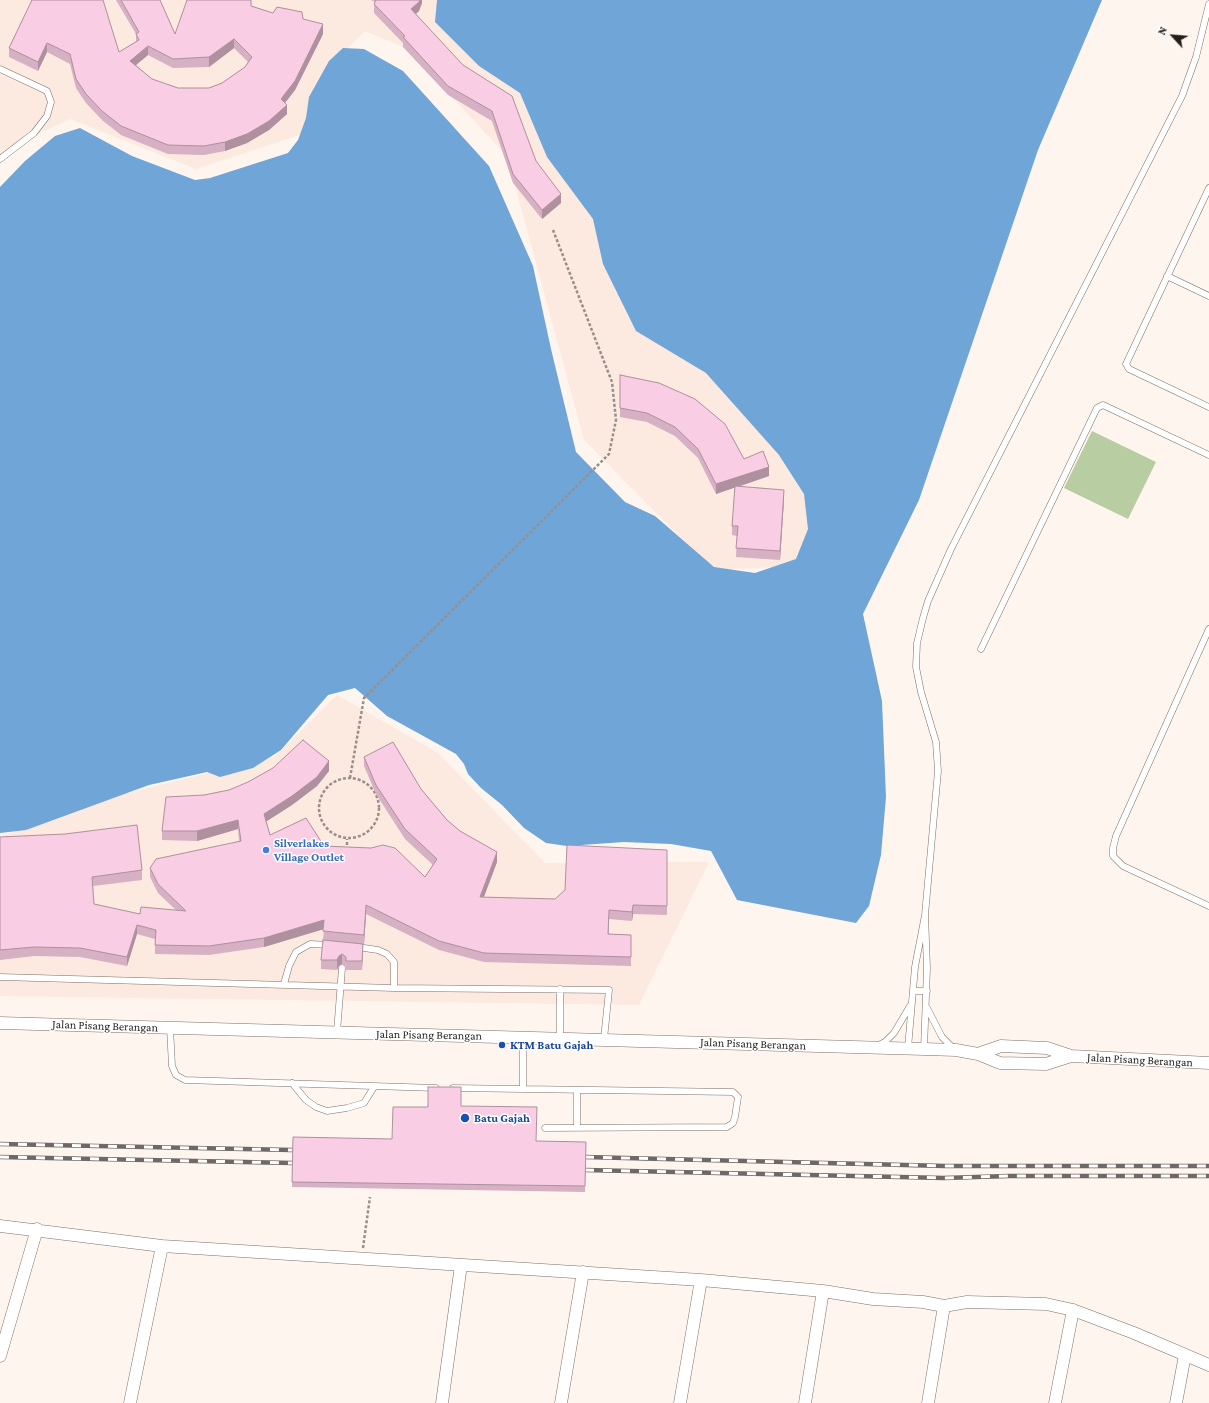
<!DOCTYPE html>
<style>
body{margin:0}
#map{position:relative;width:1209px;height:1403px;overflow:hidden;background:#fff5ef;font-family:"Crimson Pro",serif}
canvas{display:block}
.north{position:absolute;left:1153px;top:16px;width:40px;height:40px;-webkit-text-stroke:3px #fff;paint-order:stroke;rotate:296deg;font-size:11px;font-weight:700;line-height:16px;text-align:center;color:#231e1a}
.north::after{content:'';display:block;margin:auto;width:14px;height:18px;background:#231e1a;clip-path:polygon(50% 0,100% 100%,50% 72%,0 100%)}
</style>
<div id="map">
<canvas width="1209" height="1403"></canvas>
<div class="north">N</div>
</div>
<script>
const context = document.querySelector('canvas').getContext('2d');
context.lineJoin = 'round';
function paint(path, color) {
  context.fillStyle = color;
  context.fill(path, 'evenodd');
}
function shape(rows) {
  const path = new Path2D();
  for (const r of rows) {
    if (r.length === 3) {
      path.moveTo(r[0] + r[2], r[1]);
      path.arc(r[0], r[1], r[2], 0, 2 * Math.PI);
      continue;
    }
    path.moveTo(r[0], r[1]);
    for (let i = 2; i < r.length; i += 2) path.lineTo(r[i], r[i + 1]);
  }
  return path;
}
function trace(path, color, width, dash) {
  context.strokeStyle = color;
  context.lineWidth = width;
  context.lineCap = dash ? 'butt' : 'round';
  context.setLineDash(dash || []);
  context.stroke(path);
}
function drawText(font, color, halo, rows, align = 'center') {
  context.font = font + ' "Crimson Pro",serif';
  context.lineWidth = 3;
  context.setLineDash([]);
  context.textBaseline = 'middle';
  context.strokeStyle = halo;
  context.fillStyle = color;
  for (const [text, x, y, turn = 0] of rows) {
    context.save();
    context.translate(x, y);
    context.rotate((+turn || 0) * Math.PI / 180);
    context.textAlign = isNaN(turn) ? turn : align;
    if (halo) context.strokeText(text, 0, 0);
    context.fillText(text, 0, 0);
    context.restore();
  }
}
paint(shape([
 [0,0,453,0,720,370,834,515,798,566,713,570,584,440,507,156,406,48,365,31,328,67,308,132,196,169,70,119,0,152],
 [337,695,438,753,545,863,709,862,639,1005,0,996,0,837,82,804,274,757]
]), '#fce9e0');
paint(shape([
 [1092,431,1156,462,1128,519,1064,488]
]), '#b8cda1');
paint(shape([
 [437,0,1102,0,1038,150,919,500,863,614,882,701,886,797,881,855,869,906,856,923,737,900,711,851,671,844,624,842,567,846,546,843,524,828,502,805,481,788,468,774,464,764,456,754,387,716,355,688,328,695,281,750,253,768,220,777,207,772,149,785,26,830,0,833,0,187,25,161,55,136,80,128,132,156,195,180,210,178,288,153,298,140,306,118,309,97,329,61,343,48,364,49,403,71,489,166,533,266,551,349,576,452,625,502,655,516,714,567,755,573,796,559,808,529,804,494,779,455,706,373,636,331,603,264,593,219,547,157,520,93,479,66,435,22]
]), '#6fa5d7');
const service = shape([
 [0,69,47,91,51,102,47,116,34,133,0,159],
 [1209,188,1126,364,1129,369,1209,407],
 [1167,276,1209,296],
 [1209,629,1116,836,1113,848,1113,856,1123,866,1209,906],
 [981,649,1097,408,1103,405,1209,455],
 [925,915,938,771,936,742,921,692,916,667,917,643,923,618,928,601,951,549,1182,96,1196,57,1209,4],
 [357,947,378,950,387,954,394,962,394,988],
 [0,977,394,988,609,990,604,1039],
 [284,984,289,966,296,952,310,944,330,945],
 [560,989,560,1038],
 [913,991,927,991],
 [927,1008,942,1037,953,1048],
 [170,1028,172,1066,176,1075,185,1080,436,1088],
 [337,1032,342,968],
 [523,1037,523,1089],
 [877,1046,885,1042,894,1033,910,1006],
 [908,1048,915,967,925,915,927,968,924,1049],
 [292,1083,306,1100,316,1107,327,1111,347,1108,364,1103,374,1087],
 [453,1088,733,1092,738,1097,735,1117,733,1123,727,1127,545,1128],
 [577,1090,577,1128]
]);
const minor = shape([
 [0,1023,924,1049,956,1050,978,1054,1000,1063,1046,1064,1071,1056],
 [978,1054,1001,1046,1047,1048,1071,1056,1209,1063],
 [0,1226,162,1246,701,1280,823,1291,873,1299,923,1302,944,1306,967,1302,1046,1304,1073,1310,1134,1333,1209,1365],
 [0,1356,37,1229],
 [130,1403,162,1246],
 [442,1403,461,1265],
 [561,1403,583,1272],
 [680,1403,701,1280],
 [805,1403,823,1291],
 [928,1403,944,1306],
 [1055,1403,1073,1310],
 [1176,1403,1185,1355]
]);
trace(service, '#7d6f66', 7);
trace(minor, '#7d6f66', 13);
trace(shape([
 [349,808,30],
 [350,778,364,698,609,454,616,420,612,382,553,230],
 [347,850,347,839],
 [363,1248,370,1197]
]), '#978f8a', 2.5, [3, 2]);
trace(service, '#fff', 6);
trace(minor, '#fff', 12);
const rail = shape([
 [0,1144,292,1150],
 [0,1157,292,1163],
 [585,1157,945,1166,1209,1166],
 [585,1170,944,1178,1009,1176,1209,1176]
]);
trace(rail, '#6f6864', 4.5);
trace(rail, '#fff', 3, [9]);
paint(shape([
 [32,0,119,52,136,42,136,34,116,0,160,0,175,34,251,6,273,13,303,19,323,34,295,90,285,103,287,114,269,130,247,143,225,151,204,155,168,154,121,135,102,120,86,103,76,88,70,64,47,52,38,71,9,57,9,48],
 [234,48,248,62,245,67,222,83,209,88,178,88,152,79,136,65,148,55,173,68,209,67],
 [371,0,422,0,422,3,419,11,416,14,536,161,561,203,542,219,513,183,492,121,448,95,403,47,403,43,374,13,374,4,375,2],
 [620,375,769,476,738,487,784,499,780,560,736,557,737,536,732,535,732,526,735,487,716,494,698,458,675,436,647,422,620,417],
 [364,757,421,789,447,820,460,831,497,862,484,897,555,899,667,850,667,915,633,914,632,921,609,919,609,934,631,935,631,966,484,962,439,950,366,914,364,944,363,944,362,970,346,970,346,966,342,964,339,965,337,970,321,969,321,960,323,940,324,929,264,947,209,955,155,954,155,939,137,934,127,966,80,957,34,956,0,960,0,837,142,870,142,880,93,886,94,904,140,914,176,910,158,893,150,877,150,868,239,841,238,829,197,841,162,840,162,831,204,795,329,771,317,786,292,805,266,821,270,835,324,846,425,877,433,865,405,839,376,794,364,766],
 [461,1106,536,1141,586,1142,585,1192,292,1187,293,1137,392,1139,428,1107]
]), '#d6b0c3');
paint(shape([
 [420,0,422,0,422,3,419,11,411,18,411,9],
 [323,24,323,34,295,90,281,108,281,99],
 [234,39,234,48,209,67,209,57],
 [47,43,47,52,38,71,38,62],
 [148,46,148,55,130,70,130,61],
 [287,105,287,114,269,130,247,143,225,151,225,142],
 [561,194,561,203,542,219,542,210],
 [769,467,769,476,716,494,716,484],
 [784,490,784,499,780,560,780,551],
 [329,761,329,771,317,786,292,805,264,823,264,814],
 [238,820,238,829,197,841,197,831],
 [497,852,497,862,480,907,480,897],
 [366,905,366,914,364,944,364,935],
 [633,905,633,914,632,921,632,912],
 [324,920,324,929,264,947,264,938],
 [137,925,137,934,127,966,127,957],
 [363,944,363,953,362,970,362,961],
 [342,954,342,964,339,965,337,970,337,960,339,956]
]), '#ae909f');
const building = shape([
 [32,0,103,0,119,52,139,40,136,34,139,32,121,0,160,0,175,34,187,0,251,0,251,6,273,13,277,7,302,12,303,19,323,24,295,81,281,99,287,105,269,121,247,134,225,142,204,146,168,145,121,126,102,111,86,94,76,79,70,54,47,43,38,62,9,48,32,0],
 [234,39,252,57,245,67,222,83,209,88,178,88,152,79,130,61,148,46,173,59,209,57,234,39],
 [376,0,420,0,419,2,411,9,463,65,512,96,536,161,561,194,542,210,513,174,492,111,448,86,403,37,405,36,374,4,376,0],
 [620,375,659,383,695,399,725,424,744,459,763,451,769,467,716,484,698,449,675,427,647,413,620,408,620,375],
 [735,486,784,490,780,551,736,548,738,526,732,526,735,486],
 [303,740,329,761,317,777,292,796,264,814,270,835,306,818,324,846,371,848,383,845,395,848,425,877,437,859,405,829,376,785,364,757,393,742,421,789,447,820,460,831,497,852,480,897,555,899,565,890,567,845,667,850,667,906,633,905,632,912,609,910,608,934,631,935,631,957,484,953,439,941,366,905,364,935,323,931,324,920,264,938,209,946,155,945,156,930,137,925,127,957,80,948,34,947,0,950,0,837,65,834,137,825,142,870,92,877,94,904,140,914,141,907,186,911,158,884,150,868,156,859,241,841,238,820,197,831,162,831,166,797,204,795,229,790,248,782,273,768,303,740],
 [323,940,363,944,362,961,346,961,346,957,342,954,339,956,337,960,321,960,323,940],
 [428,1087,461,1087,461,1106,537,1107,536,1141,586,1142,585,1186,292,1182,293,1137,392,1139,393,1107,428,1107,428,1087]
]);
paint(building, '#f9cde3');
trace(building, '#ae909f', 1);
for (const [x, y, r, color] of [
 [266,850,4,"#3f7fe0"],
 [502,1045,4,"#1a4fb4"],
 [465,1118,5,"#1a4fb4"]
]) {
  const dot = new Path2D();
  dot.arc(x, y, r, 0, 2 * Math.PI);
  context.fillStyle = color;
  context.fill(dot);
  trace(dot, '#fff', 1.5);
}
drawText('bold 12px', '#366cbe', '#fff', [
 ["Silverlakes",274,843],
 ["Village Outlet",274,857]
], 'left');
drawText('12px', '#231e1a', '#fff', [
 ["Jalan Pisang Berangan",105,1026,2],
 ["Jalan Pisang Berangan",429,1035,1],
 ["Jalan Pisang Berangan",753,1044,2],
 ["Jalan Pisang Berangan",1140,1060,3]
]);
drawText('bold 12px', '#164399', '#fff', [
 ["KTM Batu Gajah",510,1045],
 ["Batu Gajah",474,1118]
], 'left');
</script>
